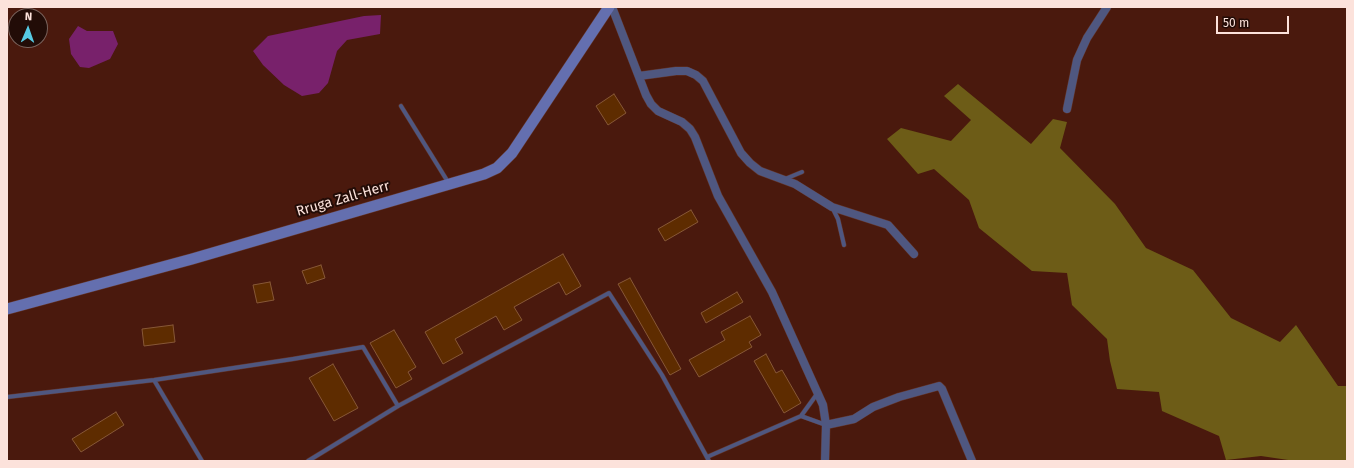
<!DOCTYPE html>
<style>
body{margin:0}
#map{position:relative;width:1354px;height:468px;overflow:hidden;background:#4a190d;font-family:"Fira Sans",sans-serif}
canvas{display:block}
.frame{position:absolute;inset:0;border:8px solid #fce2db;pointer-events:none}
.north{position:absolute;left:8px;top:8px;width:40px;height:40px;box-sizing:border-box;background:#220c07;border:1px solid #79625c;border-radius:50%;rotate:2deg;font-size:11px;font-weight:700;line-height:16px;text-align:center;color:#fce2db}
.north::after{content:'';display:block;margin:auto;width:14px;height:18px;background:#57c9e2;clip-path:polygon(50% 0,100% 100%,50% 72%,0 100%)}
.scale{position:absolute;left:1216px;top:16px;width:73px;height:18px;box-sizing:border-box;border:2px solid #fce2db;border-top:0;padding-left:5px;font-size:12px;line-height:14px;white-space:nowrap;color:#fce2db;-webkit-text-stroke:3px #220c07;paint-order:stroke}
</style>
<div id="map">
<canvas width="1354" height="468"></canvas>
<div class="frame"></div>
<div class="north">N</div>
<div class="scale">50 m</div>
</div>
<script>
const context = document.querySelector('canvas').getContext('2d');
context.lineJoin = 'round';
function paint(path, color) {
  context.fillStyle = color;
  context.fill(path, 'evenodd');
}
function shape(rows) {
  const path = new Path2D();
  for (const r of rows) {
    path.moveTo(r[0], r[1]);
    for (let i = 2; i < r.length; i += 2) path.lineTo(r[i], r[i + 1]);
  }
  return path;
}
function trace(path, color, width, dash) {
  context.strokeStyle = color;
  context.lineWidth = width;
  context.lineCap = dash ? 'butt' : 'round';
  context.setLineDash(dash || []);
  context.stroke(path);
}
function drawText(font, color, halo, rows, align = 'center') {
  context.font = font + ' "Fira Sans",sans-serif';
  context.lineWidth = 4;
  context.setLineDash([]);
  context.textBaseline = 'middle';
  context.strokeStyle = halo;
  context.fillStyle = color;
  for (const [text, x, y, turn = 0] of rows) {
    context.save();
    context.translate(x, y);
    context.rotate((+turn || 0) * Math.PI / 180);
    context.textAlign = isNaN(turn) ? turn : align;
    if (halo) context.strokeText(text, 0, 0);
    context.fillText(text, 0, 0);
    context.restore();
  }
}
paint(shape([
 [958,84,1031,144,1053,119,1067,122,1060,148,1115,204,1146,248,1193,270,1231,318,1280,342,1296,325,1338,386,1347,386,1347,461,1295,461,1261,456,1226,460,1219,436,1162,411,1159,392,1117,389,1110,361,1107,339,1072,305,1067,273,1032,271,979,228,969,200,934,169,918,174,887,139,901,128,951,141,971,120,944,96]
]), '#6d5c17');
paint(shape([
 [381,15,380,34,347,40,337,51,328,83,319,93,302,96,284,85,263,65,253,51,268,36,364,16],
 [78,26,87,31,113,31,118,44,110,59,89,68,80,67,71,54,69,39]
]), '#78216b');
const building = shape([
 [614,94,626,113,608,125,596,106,614,94],
 [691,210,698,222,665,241,658,229,691,210],
 [563,254,581,286,566,295,559,282,514,307,522,320,504,330,496,316,455,339,463,353,443,364,425,332,563,254],
 [321,265,325,278,307,284,302,271,321,265],
 [630,278,681,369,670,375,618,284,630,278],
 [270,282,274,300,257,303,253,285,270,282],
 [737,292,743,302,706,323,701,313,737,292],
 [750,316,761,335,749,342,752,347,699,377,689,360,725,340,721,332,750,316],
 [173,325,175,342,144,346,142,329,173,325],
 [394,330,416,367,408,372,412,379,396,388,370,343,394,330],
 [766,354,776,373,782,370,801,403,784,413,754,361,766,354],
 [333,364,358,408,334,421,309,378,333,364],
 [116,412,124,425,81,452,72,439,116,412]
]);
paint(building, '#5e2c00');
trace(building, '#875837', 1);
const service = shape([
 [401,106,448,182],
 [785,179,802,172],
 [832,207,838,219,844,245],
 [154,380,202,461],
 [7,397,154,380,293,359,363,347,398,406,609,293,662,375,709,461],
 [801,416,826,425],
 [707,457,801,416,817,394],
 [308,461,398,406]
]);
const minor = shape([
 [612,7,646,95,651,104,658,111,682,122,690,129,695,137,718,196,772,292,823,405,826,425,825,461],
 [639,76,676,71,687,71,696,75,703,81,741,153,750,163,760,171,795,184,832,207,888,225,914,254],
 [1067,109,1077,60,1087,38,1107,7],
 [826,425,854,419,873,407,899,397,939,386,942,389,972,461]
]);
const secondary = shape([
 [7,309,192,259,484,174,497,168,512,153,609,7]
]);
trace(service, '#63352a', 5);
trace(minor, '#63352a', 9);
trace(secondary, '#63352a', 12);
trace(service, '#4f5780', 4);
trace(minor, '#4f5780', 8);
trace(secondary, '#646faf', 11);
drawText('14px', '#fce2db', '#220c07', [
 ["Rruga Zall-Herr",343,199,-16]
]);
</script>
